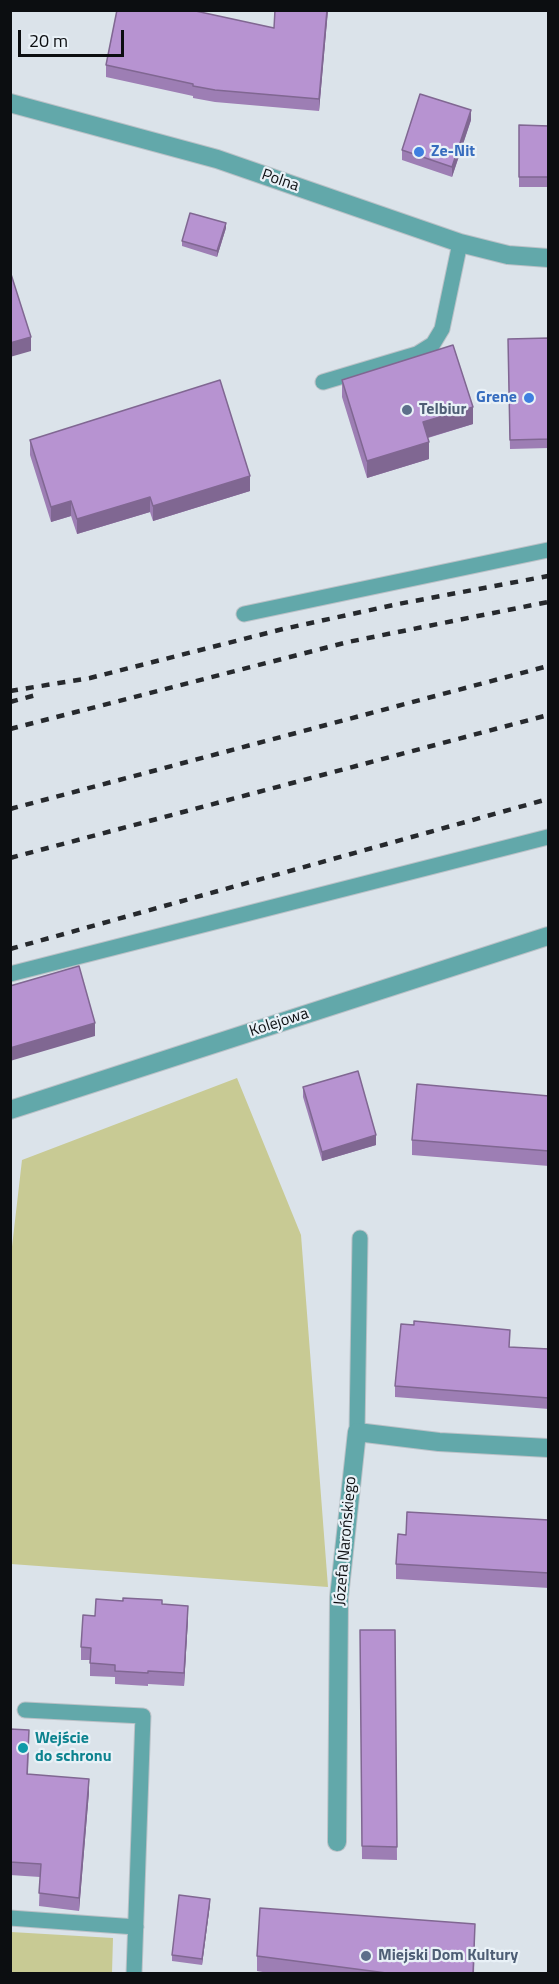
<!DOCTYPE html>
<meta charset="utf-8">
<style>
body{margin:0}
#map{position:relative;width:559px;height:1984px;overflow:hidden;background:#dbe3ea;font-family:"Titillium Web",sans-serif}
canvas{display:block}
.frame{position:absolute;inset:0;border:12px solid #0c0e11;pointer-events:none}
.scale{position:absolute;left:18px;top:30px;width:106px;height:27px;box-sizing:border-box;border:3px solid #0c0e11;border-top:0;padding-left:8px;font-size:18px;line-height:21px;white-space:nowrap;color:#0c0e11;-webkit-text-stroke:4px #e9f1f7;paint-order:stroke}
</style>
<div id="map">
<canvas width="559" height="1984"></canvas>
<div class="frame"></div>
<div class="scale">20 m</div>
</div>
<script>
const context = document.querySelector('canvas').getContext('2d');
context.lineJoin = 'round';
function paint(path, color) {
  context.fillStyle = color;
  context.fill(path, 'evenodd');
}
function shape(rows) {
  const path = new Path2D();
  for (const r of rows) {
    path.moveTo(r[0], r[1]);
    for (let i = 2; i < r.length; i += 2) path.lineTo(r[i], r[i + 1]);
  }
  return path;
}
function trace(path, color, width, dash) {
  context.strokeStyle = color;
  context.lineWidth = width;
  context.lineCap = dash ? 'butt' : 'round';
  context.setLineDash(dash || []);
  context.stroke(path);
}
function drawText(font, color, halo, rows, align = 'center') {
  context.font = font + ' "Titillium Web",sans-serif';
  context.lineWidth = 4.5;
  context.setLineDash([]);
  context.textBaseline = 'middle';
  context.strokeStyle = halo;
  context.fillStyle = color;
  for (const [text, x, y, turn = 0] of rows) {
    context.save();
    context.translate(x, y);
    context.rotate((+turn || 0) * Math.PI / 180);
    context.textAlign = isNaN(turn) ? turn : align;
    if (halo) context.strokeText(text, 0, 0);
    context.fillText(text, 0, 0);
    context.restore();
  }
}
paint(shape([
 [237,1078,301,1235,328,1587,11,1564,10,1264,22,1160],
 [11,1932,113,1938,112,1973,11,1973]
]), '#c8ca94');
const service = shape([
 [323,382,417,354,433,344,442,329,460,243],
 [244,614,548,550],
 [10,974,548,837],
 [357,1432,360,1238],
 [25,1710,143,1716,134,1974],
 [10,1918,136,1927]
]);
const minor = shape([
 [10,103,217,159,460,243,508,255,548,258],
 [337,1842,339,1597,357,1432,439,1442,548,1448]
]);
const tertiary = shape([
 [10,1110,548,936]
]);
trace(service, '#bac1c7', 17);
trace(minor, '#bac1c7', 20);
trace(tertiary, '#bac1c7', 20);
trace(service, '#62a8aa', 15);
trace(minor, '#62a8aa', 18);
trace(tertiary, '#62a8aa', 18);
trace(shape([
 [10,691,90,678,283,629,398,604,548,576],
 [10,702,36,695],
 [10,729,348,642,548,602],
 [10,809,548,666],
 [10,858,548,715],
 [10,949,548,799]
]), '#26292d', 4.5, [8, 8]);
paint(shape([
 [328,10,319,111,215,102,193,98,193,96,106,77,106,65,274,28],
 [471,120,452,177,402,160,402,150],
 [519,125,549,126,549,187,519,187],
 [226,228,217,257,182,246,182,241],
 [549,338,549,448,510,449,508,339],
 [342,380,473,424,428,438,429,459,367,478,342,397],
 [30,440,250,491,153,521,150,512,77,534,71,516,51,522,30,455],
 [303,1087,376,1145,322,1161,303,1097],
 [549,1096,549,1166,412,1155,412,1140],
 [509,1347,549,1349,549,1409,395,1397,395,1386],
 [549,1520,549,1588,396,1579,396,1564,406,1535],
 [162,1604,188,1619,184,1686,148,1684,148,1686,115,1684,115,1677,90,1676,90,1660,81,1660,81,1647],
 [360,1630,395,1630,397,1860,362,1859],
 [10,1729,29,1743,28,1774,89,1792,79,1911,39,1906,40,1877,10,1875],
 [210,1904,202,1965,172,1961,172,1955],
 [475,1940,474,1974,274,1974,257,1971,257,1956]
]), '#9d7eb4');
paint(shape([
 [327,10,328,10,319,111,319,99],
 [471,110,471,120,452,177,452,167],
 [226,223,226,228,217,257,217,251],
 [31,337,31,351,10,357,10,343],
 [473,407,473,424,423,439,423,422],
 [429,442,429,459,367,478,367,461],
 [250,476,250,491,153,521,153,506],
 [150,497,150,512,77,534,77,519],
 [71,501,71,516,51,522,51,507],
 [95,1023,95,1036,10,1061,10,1048],
 [376,1135,376,1145,322,1161,322,1152],
 [188,1606,188,1619,184,1686,184,1673],
 [89,1779,89,1792,79,1911,79,1898],
 [210,1899,210,1904,202,1965,202,1959]
]), '#806792');
const building = shape([
 [117,10,191,10,274,28,275,10,327,10,319,99,215,90,193,86,193,84,106,65,117,10],
 [420,94,471,110,452,167,402,150,420,94],
 [519,125,549,126,549,177,519,177,519,125],
 [190,213,226,223,217,251,182,241,190,213],
 [10,271,31,337,10,343,10,271],
 [549,338,549,439,510,440,508,339,549,338],
 [453,345,473,407,423,422,429,442,367,461,342,380,453,345],
 [220,380,250,476,153,506,150,497,77,519,71,501,51,507,30,440,220,380],
 [79,966,95,1023,10,1048,10,986,79,966],
 [358,1071,376,1135,322,1152,303,1087,358,1071],
 [417,1084,549,1096,549,1151,412,1140,417,1084],
 [414,1321,510,1330,509,1347,549,1349,549,1398,395,1386,401,1324,414,1325,414,1321],
 [407,1512,549,1520,549,1573,396,1564,398,1534,406,1535,407,1512],
 [123,1598,162,1600,162,1604,188,1606,184,1673,148,1671,148,1673,115,1671,115,1665,90,1663,91,1648,81,1647,83,1615,95,1616,96,1599,123,1601,123,1598],
 [360,1630,395,1630,397,1847,362,1846,360,1630],
 [10,1729,29,1730,27,1774,89,1779,79,1898,39,1893,41,1864,10,1862,10,1729],
 [179,1895,210,1899,202,1959,172,1955,179,1895],
 [260,1908,475,1924,473,1974,394,1974,257,1956,260,1908]
]);
paint(building, '#b793d1');
trace(building, '#806792', 1.5);
for (const [x, y, r, color] of [
 [419,152,6,"#3f7fe0"],
 [529,398,6,"#3f7fe0"],
 [407,410,6,"#5c6f8a"],
 [23,1748,6,"#0f9aa8"],
 [366,1956,6,"#5c6f8a"]
]) {
  const dot = new Path2D();
  dot.arc(x, y, r, 0, 2 * Math.PI);
  context.fillStyle = color;
  context.fill(dot);
  trace(dot, '#e9f1f7', 2);
}
drawText('bold 16px', '#366cbe', '#e9f1f7', [
 ["Ze-Nit",431,152],
 ["Grene",517,398,"right"]
], 'left');
drawText('16px', '#0c0e11', '#e9f1f7', [
 ["Polna",280,181,19],
 ["Kolejowa",279,1023,-18],
 ["Józefa Narońskiego",346,1541,-85]
]);
drawText('bold 16px', '#4e5e75', '#e9f1f7', [
 ["Telbiur",419,410],
 ["Miejski Dom Kultury",378,1956]
], 'left');
drawText('bold 16px', '#0d838f', '#e9f1f7', [
 ["Wejście",35,1739],
 ["do schronu",35,1757]
], 'left');
</script>
